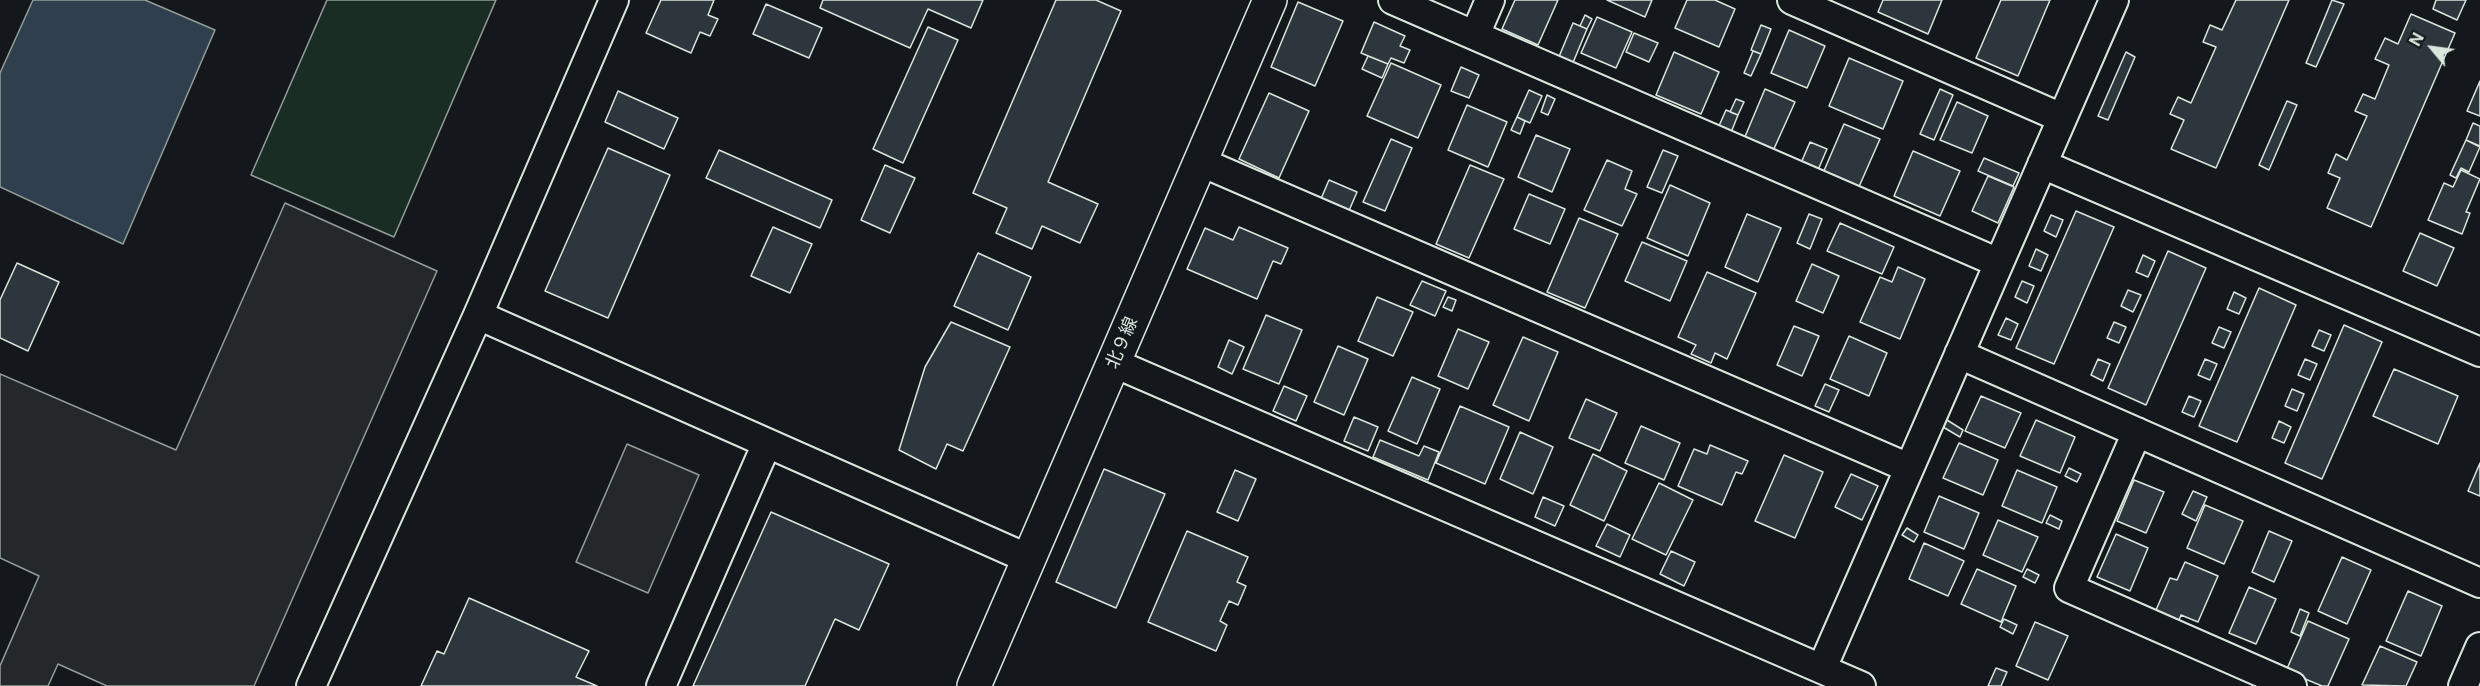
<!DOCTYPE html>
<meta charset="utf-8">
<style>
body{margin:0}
#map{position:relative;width:2480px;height:686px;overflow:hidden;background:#14181c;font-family:Inter,sans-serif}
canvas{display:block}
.north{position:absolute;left:2402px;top:18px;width:60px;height:60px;-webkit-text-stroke:4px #14181c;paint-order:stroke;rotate:299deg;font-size:16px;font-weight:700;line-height:24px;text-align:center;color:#d8e6dc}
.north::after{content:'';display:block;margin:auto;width:21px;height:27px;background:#d8e6dc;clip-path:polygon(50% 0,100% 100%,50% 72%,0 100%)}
</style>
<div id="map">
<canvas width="2480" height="686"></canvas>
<div class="north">N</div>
</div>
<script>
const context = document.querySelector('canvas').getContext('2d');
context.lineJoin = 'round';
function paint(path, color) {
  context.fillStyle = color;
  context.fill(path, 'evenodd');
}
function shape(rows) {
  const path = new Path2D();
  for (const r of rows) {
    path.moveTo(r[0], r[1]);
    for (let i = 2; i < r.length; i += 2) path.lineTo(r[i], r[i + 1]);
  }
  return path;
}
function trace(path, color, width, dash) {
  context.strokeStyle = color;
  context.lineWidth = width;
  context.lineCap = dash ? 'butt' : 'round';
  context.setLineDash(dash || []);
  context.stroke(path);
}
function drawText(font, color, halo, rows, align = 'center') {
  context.font = font + ' Inter,"Noto Sans JP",sans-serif';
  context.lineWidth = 4.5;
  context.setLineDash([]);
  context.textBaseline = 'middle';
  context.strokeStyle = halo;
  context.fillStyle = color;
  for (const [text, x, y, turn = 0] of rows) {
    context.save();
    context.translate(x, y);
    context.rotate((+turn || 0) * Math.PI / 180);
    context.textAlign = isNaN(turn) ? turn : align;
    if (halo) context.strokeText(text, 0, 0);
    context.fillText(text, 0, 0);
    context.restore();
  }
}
const green = shape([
 [327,0,496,0,394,237,251,175,327,0]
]);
paint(green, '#1a2d24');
trace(green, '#939e99', 1.5);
const parking = shape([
 [285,203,437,271,254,686,107,686,58,664,48,686,0,686,0,666,39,576,0,558,0,374,176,450,285,203],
 [627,444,699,475,648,593,576,562,627,444]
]);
paint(parking, '#24282b');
trace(parking, '#939e99', 1.5);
const water = shape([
 [33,0,145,0,215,30,123,244,0,187,0,73,33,0]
]);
paint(water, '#2f3f4d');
trace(water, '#939e99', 1.5);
const building = shape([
 [661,0,714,0,708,15,718,19,710,36,700,32,691,53,646,33,661,0],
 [823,0,983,0,971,28,928,9,910,48,820,8,823,0],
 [1056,0,1096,0,1121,11,1048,182,1098,204,1080,243,1042,226,1032,249,996,233,1007,208,973,193,1056,0],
 [1515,0,1558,0,1538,45,1502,29,1515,0],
 [1607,0,1652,0,1645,17,1607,0],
 [1687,0,1715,0,1735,9,1719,47,1675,28,1687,0],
 [1883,0,1942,0,1928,34,1878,12,1883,0],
 [2001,0,2050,0,2018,76,1976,58,2001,0],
 [2236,0,2289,0,2216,168,2171,149,2184,120,2170,114,2178,97,2191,103,2216,47,2203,42,2210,25,2222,30,2236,0],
 [2332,0,2344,4,2316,67,2306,63,2332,0],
 [2436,0,2466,0,2457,20,2433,9,2436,0],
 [1298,2,1343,21,1315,86,1271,67,1298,2],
 [766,4,822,28,809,58,753,34,766,4],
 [2411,14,2455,33,2371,227,2327,208,2340,178,2328,173,2336,154,2347,160,2367,116,2355,111,2363,94,2375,99,2389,65,2375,59,2385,38,2398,44,2411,14],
 [1585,15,1592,19,1587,29,1580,26,1585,15],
 [1597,17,1632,32,1616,68,1581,53,1597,17],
 [1374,22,1405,36,1400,46,1410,50,1404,63,1391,58,1388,64,1361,53,1374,22],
 [1573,23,1587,29,1572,65,1558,59,1573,23],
 [1761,25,1771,29,1761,54,1751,50,1761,25],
 [928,27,958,40,903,163,873,149,928,27],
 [1789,30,1825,46,1807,88,1771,73,1789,30],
 [1634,33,1658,43,1649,62,1626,52,1634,33],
 [1753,51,1761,54,1751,76,1744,73,1753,51],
 [1674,52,1719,72,1701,114,1656,95,1674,52],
 [2126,52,2135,57,2108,120,2098,116,2126,52],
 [1368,56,1388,64,1382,78,1362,69,1368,56],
 [1849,58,1903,81,1883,129,1829,106,1849,58],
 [1391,63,1441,85,1418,138,1367,116,1391,63],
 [1461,67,1479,75,1469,98,1451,91,1461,67],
 [2480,81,2480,116,2467,111,2480,81],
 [1765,89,1795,102,1773,151,1744,139,1765,89],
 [1940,89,1953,95,1934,140,1920,134,1940,89],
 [1529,90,1542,96,1530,123,1517,117,1529,90],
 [618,91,678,118,664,149,605,122,618,91],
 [1269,93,1309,111,1279,178,1239,159,1269,93],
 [1547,95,1555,99,1548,115,1541,112,1547,95],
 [1736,99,1744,102,1738,115,1730,112,1736,99],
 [2287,101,2297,105,2269,170,2259,165,2287,101],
 [1957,102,1988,116,1972,153,1940,140,1957,102],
 [1467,105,1507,122,1488,167,1448,150,1467,105],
 [1726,110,1738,115,1728,140,1715,135,1726,110],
 [1517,117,1525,121,1520,134,1511,130,1517,117],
 [2473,123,2480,126,2480,146,2466,140,2473,123],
 [1844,124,1880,139,1858,189,1823,173,1844,124],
 [1536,135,1570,149,1552,192,1518,177,1536,135],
 [1391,139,1412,148,1385,211,1363,202,1391,139],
 [2466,140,2480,147,2469,172,2461,168,2456,178,2450,175,2466,140],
 [1810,142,1827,149,1818,170,1801,163,1810,142],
 [608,148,670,175,608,318,545,291,608,148],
 [719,150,832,200,820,228,706,178,719,150],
 [1663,150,1678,156,1662,193,1647,187,1663,150],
 [1913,151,1960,171,1940,216,1894,196,1913,151],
 [1984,158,2019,173,2013,186,1978,171,1984,158],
 [1607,160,1632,171,1625,189,1637,194,1622,226,1584,210,1607,160],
 [885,165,915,178,890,233,861,220,885,165],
 [1470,165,1504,179,1469,258,1436,244,1470,165],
 [2461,170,2480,179,2466,212,2470,213,2462,234,2428,220,2444,183,2453,187,2461,170],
 [1988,176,2014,187,1998,223,1972,211,1988,176],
 [1329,180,1357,192,1348,213,1320,201,1329,180],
 [1670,185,1710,203,1688,256,1647,238,1670,185],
 [1529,194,1565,209,1550,244,1514,229,1529,194],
 [2076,211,2114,227,2054,364,2016,348,2076,211],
 [1747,214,1781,228,1758,282,1725,267,1747,214],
 [1809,214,1822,219,1810,249,1797,243,1809,214],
 [2051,215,2063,220,2056,237,2044,231,2051,215],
 [1579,218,1618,234,1585,308,1547,292,1579,218],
 [1840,223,1894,247,1882,274,1827,251,1840,223],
 [773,227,812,244,790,293,751,276,773,227],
 [1239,227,1288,248,1281,264,1273,261,1257,299,1187,269,1205,228,1233,240,1239,227],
 [2420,233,2454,248,2437,286,2403,271,2420,233],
 [1642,242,1687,261,1670,301,1625,281,1642,242],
 [2036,249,2048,255,2041,271,2029,266,2036,249],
 [2168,251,2206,268,2146,405,2108,388,2168,251],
 [978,253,1031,277,1008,330,954,306,978,253],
 [2143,255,2155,261,2148,277,2136,272,2143,255],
 [17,263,59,282,28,351,0,338,0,300,17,263],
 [1812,264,1839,276,1823,313,1796,301,1812,264],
 [1898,267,1925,279,1900,339,1860,322,1880,277,1892,282,1898,267],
 [1707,272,1756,293,1727,359,1715,353,1711,363,1691,354,1696,345,1678,337,1707,272],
 [1422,281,1446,291,1435,316,1410,305,1422,281],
 [2022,281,2034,286,2027,303,2015,297,2022,281],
 [2259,288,2296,305,2237,442,2199,426,2259,288],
 [2128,290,2141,295,2133,312,2121,306,2128,290],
 [2234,292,2246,298,2239,314,2227,309,2234,292],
 [1377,297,1413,312,1393,356,1358,341,1377,297],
 [1448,297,1456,300,1452,311,1443,307,1448,297],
 [1266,315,1302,330,1279,384,1243,369,1266,315],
 [2006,318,2018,324,2011,340,1998,335,2006,318],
 [951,322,1010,347,963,451,947,444,936,469,899,450,925,367,951,322],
 [2114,322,2126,327,2119,343,2107,338,2114,322],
 [2344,325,2382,342,2322,479,2285,463,2344,325],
 [1794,326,1819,336,1802,376,1777,365,1794,326],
 [2219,327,2231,332,2224,348,2212,343,2219,327],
 [1458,329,1489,342,1468,389,1438,376,1458,329],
 [2319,330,2331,335,2324,351,2312,346,2319,330],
 [1849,336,1887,353,1869,396,1830,379,1849,336],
 [1523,337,1558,352,1529,421,1493,405,1523,337],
 [1229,340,1244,347,1232,374,1218,367,1229,340],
 [1338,346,1368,359,1344,415,1314,402,1338,346],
 [2098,359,2110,364,2103,381,2091,375,2098,359],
 [2205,359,2217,364,2210,380,2198,375,2205,359],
 [2305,359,2317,364,2310,380,2298,375,2305,359],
 [2394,369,2458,396,2438,444,2373,416,2394,369],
 [1412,377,1440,389,1417,444,1388,431,1412,377],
 [1825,384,1839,390,1829,412,1815,406,1825,384],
 [1284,386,1307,396,1296,421,1273,411,1284,386],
 [2292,389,2304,394,2297,411,2285,406,2292,389],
 [1981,396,2021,413,2005,448,1965,431,1981,396],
 [2189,396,2201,401,2194,417,2182,412,2189,396],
 [1586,399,1617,413,1600,451,1569,438,1586,399],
 [1460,406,1509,427,1485,484,1436,463,1460,406],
 [1354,417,1378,427,1368,451,1344,441,1354,417],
 [1947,420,1963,430,1960,437,1943,427,1947,420],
 [2036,420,2075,437,2060,473,2020,456,2036,420],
 [2279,421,2291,427,2284,443,2272,438,2279,421],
 [1641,426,1680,443,1664,480,1625,463,1641,426],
 [1520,432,1553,447,1533,494,1500,479,1520,432],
 [1380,440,1419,456,1424,446,1439,452,1428,480,1373,457,1380,440],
 [1959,443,1998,460,1983,495,1943,478,1959,443],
 [1710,445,1748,461,1742,474,1736,472,1722,505,1678,486,1694,449,1707,454,1710,445],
 [1593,454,1627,471,1604,521,1570,505,1593,454],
 [1784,455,1823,472,1795,538,1755,521,1784,455],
 [2480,463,2480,496,2468,491,2480,463],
 [2069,468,2081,474,2077,482,2065,476,2069,468],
 [1104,469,1165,494,1116,608,1056,582,1104,469],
 [1235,470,1256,479,1238,521,1217,512,1235,470],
 [2017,470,2057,487,2042,523,2002,506,2017,470],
 [1851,474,1878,486,1862,520,1835,507,1851,474],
 [2134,480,2164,492,2146,533,2117,521,2134,480],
 [1659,483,1693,500,1666,555,1632,539,1659,483],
 [2193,491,2207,497,2196,521,2182,514,2193,491],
 [1939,496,1979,513,1964,549,1924,532,1939,496],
 [1543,497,1564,506,1555,526,1535,517,1543,497],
 [2205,505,2243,521,2224,564,2187,548,2205,505],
 [771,512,889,564,859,630,835,619,805,686,693,686,771,512],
 [2050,515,2062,521,2059,529,2046,523,2050,515],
 [1998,520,2038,537,2022,572,1983,555,1998,520],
 [1607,524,1630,535,1620,557,1596,546,1607,524],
 [1907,528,1918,535,1914,542,1902,535,1907,528],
 [1187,531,1248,557,1237,582,1246,586,1238,605,1229,601,1220,621,1227,625,1216,651,1148,622,1187,531],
 [2269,531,2292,541,2274,582,2252,572,2269,531],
 [2116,534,2148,548,2130,591,2097,577,2116,534],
 [1924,543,1964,561,1948,596,1909,579,1924,543],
 [1671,551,1695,562,1684,586,1660,574,1671,551],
 [2342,557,2371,570,2347,624,2318,611,2342,557],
 [2185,562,2218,576,2198,622,2181,615,2179,620,2156,610,2170,578,2177,580,2185,562],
 [1977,569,2016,586,2001,622,1961,604,1977,569],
 [2027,569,2039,575,2035,583,2023,577,2027,569],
 [2249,587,2276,599,2256,644,2229,633,2249,587],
 [2408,591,2442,606,2421,656,2386,641,2408,591],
 [469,598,589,651,576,677,597,686,421,686,437,651,444,654,469,598],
 [2300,609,2309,613,2300,636,2291,632,2300,609],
 [2004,619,2017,625,2013,634,2000,627,2004,619],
 [2308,621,2349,639,2328,686,2322,686,2286,671,2308,621],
 [2035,622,2068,636,2048,680,2016,666,2035,622],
 [2380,646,2417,662,2406,686,2362,685,2380,646],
 [1996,668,2007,672,2001,686,1988,686,1996,668]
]);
paint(building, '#2c363c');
trace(building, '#d8e6dc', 1.5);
const street = shape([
 [1393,0,1999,263],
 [1792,0,2062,118],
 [1475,35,1490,0],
 [1201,162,1909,468],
 [2042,164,2480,352],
 [478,315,1029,559],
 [1959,354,2480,583],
 [1114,363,1861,686],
 [2137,432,2069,588,2292,686],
 [1822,668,2114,0],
 [311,686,478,315,614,0],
 [661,686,767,443],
 [2463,686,2480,647]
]);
const secondary = shape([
 [974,686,1270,0]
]);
trace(street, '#d8e6dc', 32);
trace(secondary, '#d8e6dc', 36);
trace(street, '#14181c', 28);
trace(secondary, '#14181c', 33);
drawText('18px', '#d8e6dc', '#14181c', [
 ["北９線",1122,343,-67]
]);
</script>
